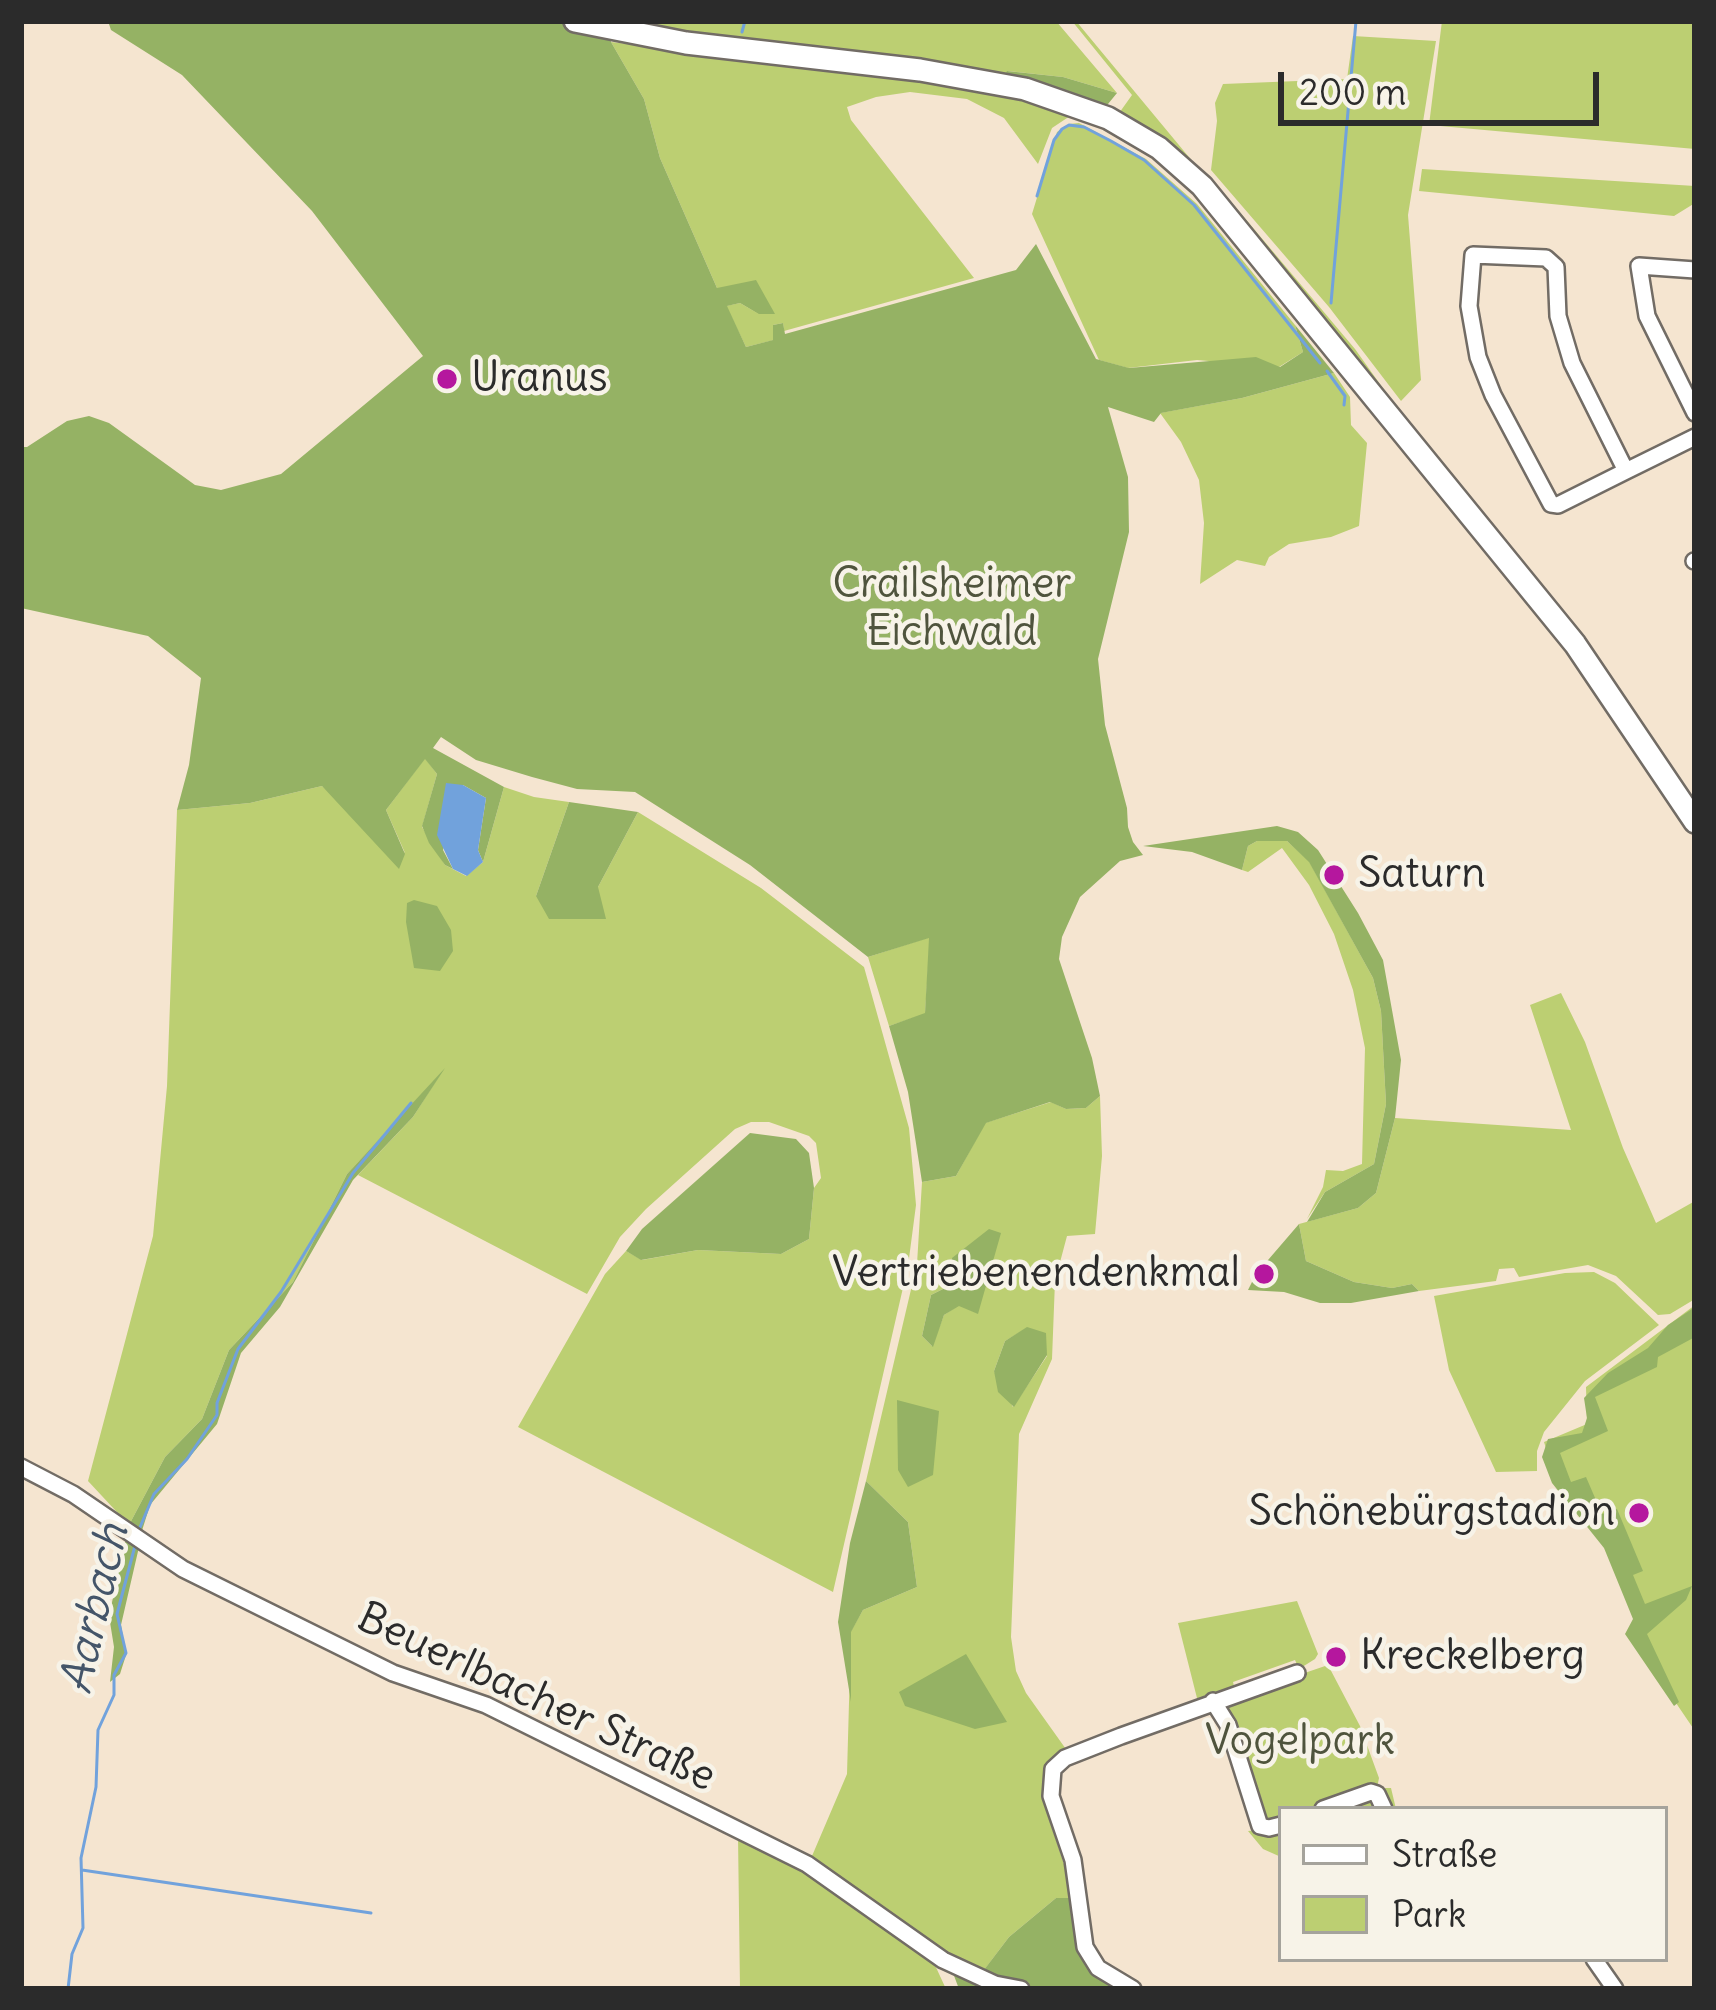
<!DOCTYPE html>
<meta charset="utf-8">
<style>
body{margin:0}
#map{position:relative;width:1716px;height:2010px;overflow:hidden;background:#f5e5d0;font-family:Delius,sans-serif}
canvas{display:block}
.frame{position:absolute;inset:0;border:24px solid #2b2b2b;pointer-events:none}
.legend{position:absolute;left:1278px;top:1806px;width:390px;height:156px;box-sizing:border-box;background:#f7f3e8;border:3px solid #a5a39c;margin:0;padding:15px 21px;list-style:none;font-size:36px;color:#2b2b2b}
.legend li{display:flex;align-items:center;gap:24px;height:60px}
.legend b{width:60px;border:3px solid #a5a39c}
.scale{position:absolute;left:1278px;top:72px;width:321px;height:54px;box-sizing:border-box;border:6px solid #2b2b2b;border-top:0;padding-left:15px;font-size:36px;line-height:42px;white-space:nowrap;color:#2b2b2b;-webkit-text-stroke:9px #f7f3e8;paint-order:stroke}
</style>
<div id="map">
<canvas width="1716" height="2010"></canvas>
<div class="frame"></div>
<ul class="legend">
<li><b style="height:15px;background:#fff"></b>Straße</li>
<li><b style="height:33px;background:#bccf72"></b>Park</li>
</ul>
<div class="scale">200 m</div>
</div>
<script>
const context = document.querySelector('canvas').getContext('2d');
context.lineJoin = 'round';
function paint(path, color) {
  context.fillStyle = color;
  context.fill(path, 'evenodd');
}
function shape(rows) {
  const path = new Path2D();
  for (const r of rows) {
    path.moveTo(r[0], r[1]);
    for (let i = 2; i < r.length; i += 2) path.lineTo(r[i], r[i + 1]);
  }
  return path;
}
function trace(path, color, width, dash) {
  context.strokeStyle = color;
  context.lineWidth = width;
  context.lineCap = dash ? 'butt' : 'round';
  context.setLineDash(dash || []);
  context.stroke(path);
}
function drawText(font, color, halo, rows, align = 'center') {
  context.font = font + ' Delius,sans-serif';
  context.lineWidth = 9;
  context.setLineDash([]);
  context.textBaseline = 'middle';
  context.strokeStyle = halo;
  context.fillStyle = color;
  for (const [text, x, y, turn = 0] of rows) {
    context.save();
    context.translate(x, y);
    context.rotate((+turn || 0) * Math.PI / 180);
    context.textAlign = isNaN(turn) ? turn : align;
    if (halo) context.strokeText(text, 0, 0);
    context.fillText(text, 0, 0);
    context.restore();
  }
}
paint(shape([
 [608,21,1056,21,1117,93,1063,77,1008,71,1003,79,800,45,768,45],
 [1072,21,1076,21,1193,162,1191,168,1117,116,1132,95],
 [1442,21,1695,21,1695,149,1429,125],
 [1353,36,1436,41,1408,215,1421,380,1401,401,1329,307,1211,170,1217,121,1215,103,1223,84,1347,79],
 [611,42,877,73,1042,104,1070,116,1052,128,1038,164,1004,118,967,99,910,92,876,97,847,107,851,120,974,278,784,331,783,323,773,325,774,340,746,347,726,306,740,303,759,314,717,288,660,158,644,99],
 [1079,123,1146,159,1197,204,1295,325,1303,352,1279,367,1197,360,1128,368,1099,360,1032,214,1057,132,1069,124],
 [1422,169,1695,186,1695,203,1674,216,1419,191],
 [1203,174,1211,178,1355,349,1397,408,1393,409],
 [1334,373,1350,397,1351,425,1367,443,1359,526,1331,537,1289,544,1269,557,1265,566,1237,560,1200,584,1204,523,1199,480,1181,442,1160,413,1242,398],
 [425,758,437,774,422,827,445,865,466,876,483,862,504,787,534,797,569,802,536,896,598,887,638,812,761,888,864,967,909,1128,916,1205,908,1266,833,1592,518,1427,605,1274,626,1251,642,1260,698,1250,781,1254,809,1239,814,1188,821,1178,816,1143,809,1136,769,1122,751,1122,735,1129,646,1209,620,1237,587,1294,358,1175,413,1117,439,1076,347,1174,293,1282,229,1350,202,1419,165,1457,129,1525,88,1481,153,1236,167,1086,177,810,250,803,322,786,405,853,386,810],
 [1257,841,1287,841,1309,861,1373,978,1381,1011,1386,1104,1374,1164,1325,1192,1307,1219,1323,1187,1326,1170,1343,1171,1362,1164,1365,1048,1353,990,1334,934,1309,885,1282,848,1248,872,1242,870,1248,846],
 [930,937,925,1014,889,1026,868,957],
 [1561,993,1585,1042,1623,1148,1656,1223,1695,1201,1695,1299,1670,1314,1658,1315,1616,1276,1588,1265,1519,1277,1514,1268,1499,1269,1496,1281,1419,1291,1412,1284,1392,1288,1354,1282,1306,1261,1299,1224,1358,1208,1376,1193,1395,1118,1571,1130,1530,1005],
 [1100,1096,1102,1156,1095,1234,1067,1236,1055,1281,1052,1359,1019,1434,1011,1637,1016,1671,1026,1693,1068,1752,1053,1760,1043,1780,1045,1807,1069,1879,1071,1898,1056,1898,1009,1937,981,1974,951,1960,815,1864,812,1856,847,1774,851,1631,863,1610,917,1587,908,1522,866,1481,917,1264,922,1182,956,1176,985,1123,1051,1102,1066,1109,1086,1108],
 [952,1258,977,1313,959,1305,944,1315,932,1346,922,1336,931,1295,945,1288],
 [1027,1328,1047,1356,1013,1407,994,1371,1005,1341],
 [1594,1272,1615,1283,1659,1325,1585,1381,1544,1432,1537,1451,1537,1471,1496,1472,1449,1370,1434,1296,1565,1273],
 [1695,1305,1695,1731,1640,1650,1639,1625,1604,1531,1561,1496,1544,1442,1587,1424,1586,1387],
 [1297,1601,1318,1654,1315,1659,1299,1669,1295,1660,1233,1682,1235,1690,1198,1702,1178,1623],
 [1328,1665,1360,1726,1379,1778,1377,1788,1391,1788,1396,1809,1281,1809,1281,1857,1263,1849,1248,1831,1259,1830,1264,1823,1217,1703],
 [738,1836,799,1869,820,1876,924,1955,934,1963,946,1989,740,1989]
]), '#bccf72');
paint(shape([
 [108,21,608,21,611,42,644,99,660,158,717,288,756,280,775,314,759,314,740,303,727,306,746,347,773,340,773,325,783,323,785,334,1016,270,1036,244,1096,359,1129,368,1256,357,1280,367,1303,352,1295,325,1334,373,1242,398,1161,413,1154,422,1108,407,1128,477,1129,532,1098,659,1105,725,1127,808,1128,827,1133,842,1143,855,1120,861,1080,897,1062,937,1059,959,1092,1058,1100,1096,1086,1108,1066,1109,1050,1102,986,1123,956,1176,922,1182,908,1092,889,1026,925,1013,929,938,868,957,750,865,635,792,577,789,532,777,476,760,441,737,433,748,504,787,483,862,478,850,486,798,463,785,443,850,453,869,445,865,429,843,422,826,437,774,425,759,386,810,405,854,399,869,322,786,250,803,177,810,189,765,201,678,148,636,21,608,21,447,27,447,67,421,89,416,109,423,195,485,221,490,281,474,423,356,312,211,182,75,111,30],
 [1007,71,1063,77,1117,93,1108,104,1098,107,1003,79],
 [569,802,638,812,598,887,606,919,549,919,536,896],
 [1277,826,1298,832,1318,850,1358,913,1383,960,1401,1060,1395,1118,1376,1193,1358,1208,1307,1222,1325,1192,1374,1164,1386,1104,1381,1011,1373,978,1309,862,1287,841,1257,841,1248,846,1242,870,1192,852,1143,846],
 [414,900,437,906,451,930,453,951,440,971,414,968,406,922,407,903],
 [445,1068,413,1117,353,1180,280,1307,241,1353,217,1424,150,1505,140,1537,129,1525,165,1457,202,1419,229,1350,293,1282,347,1174],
 [750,1133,796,1139,809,1153,814,1188,809,1239,781,1254,698,1250,641,1260,626,1251,642,1229],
 [1299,1224,1306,1261,1354,1282,1392,1288,1412,1284,1419,1291,1351,1303,1320,1303,1284,1292,1248,1290,1256,1274],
 [989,1229,1001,1233,978,1314,959,1306,944,1315,933,1347,922,1336,931,1295,945,1288,952,1258],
 [1695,1307,1695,1337,1658,1357,1657,1367,1595,1397,1608,1431,1560,1453,1571,1482,1586,1477,1602,1514,1617,1509,1643,1571,1633,1575,1645,1604,1692,1586,1686,1600,1647,1634,1679,1702,1674,1706,1625,1634,1633,1619,1604,1548,1552,1483,1542,1457,1548,1439,1582,1433,1587,1418,1584,1398,1608,1373,1648,1348,1668,1325],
 [1027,1327,1046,1333,1047,1355,1014,1407,998,1392,994,1371,1005,1341],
 [897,1400,939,1411,933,1475,908,1487,898,1470],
 [866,1481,908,1522,917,1587,863,1610,851,1632,851,1702,838,1622,850,1543],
 [126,1538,139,1547,121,1625,126,1655,120,1674,110,1682,114,1647,109,1616],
 [966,1654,1007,1722,975,1729,905,1706,899,1692],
 [1056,1898,1071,1898,1077,1939,1085,1963,1121,1989,959,1989,953,1973,974,1983,1009,1937]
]), '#95b264');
paint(shape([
 [446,783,463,785,486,798,478,850,483,862,467,876,453,869,437,835]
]), '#71a2dc');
trace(shape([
 [742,32,745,21],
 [1037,196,1054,140,1062,129,1069,125,1084,127,1111,141,1144,160,1194,205,1320,363],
 [1331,303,1356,21],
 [1327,371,1345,396,1344,405],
 [138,1532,154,1494,187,1459,217,1415,217,1403,238,1349,281,1292,353,1173,411,1103],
 [82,1870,371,1913],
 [68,1989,72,1954,83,1928,81,1858,96,1787,98,1730,114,1695,114,1675,126,1653,117,1614,136,1542]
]), '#71a2dc', 3);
const minor = shape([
 [1695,270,1639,266,1647,316,1695,413],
 [1626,471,1572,363,1558,316,1556,267,1546,258,1473,255,1469,306,1478,357,1493,395,1551,504,1558,505,1626,471,1695,437],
 [1694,561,1695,561],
 [21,1467,73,1494,183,1569,393,1673,486,1705,807,1864,943,1960,995,1984,1021,1989],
 [1213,1701,1228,1725,1260,1826,1269,1828,1281,1825],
 [1323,1809,1371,1792,1377,1794,1384,1809],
 [1594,1959,1615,1989],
 [1133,1989,1098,1968,1085,1947,1073,1860,1051,1796,1053,1769,1065,1758,1121,1736,1297,1673]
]);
const major = shape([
 [575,21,686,43,920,70,1025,89,1108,118,1159,148,1202,186,1575,644,1695,822]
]);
trace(minor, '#726c65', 20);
trace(major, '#726c65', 26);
trace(minor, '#fff', 15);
trace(major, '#fff', 21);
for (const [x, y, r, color] of [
 [447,379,12,"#b5179e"],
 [1334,875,12,"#b5179e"],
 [1264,1274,12,"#b5179e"],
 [1639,1513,12,"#b5179e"],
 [1336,1657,12,"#b5179e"]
]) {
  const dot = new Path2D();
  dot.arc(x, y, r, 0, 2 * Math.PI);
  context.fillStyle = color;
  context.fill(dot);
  trace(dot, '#f7f3e8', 4.5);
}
drawText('42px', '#2b2b2b', '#f7f3e8', [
 ["Uranus",471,379],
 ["Saturn",1358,875],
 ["Vertriebenendenkmal",1240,1274,"right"],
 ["Schönebürgstadion",1615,1513,"right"],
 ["Kreckelberg",1360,1657]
], 'left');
drawText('42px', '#4f543d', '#f7f3e8', [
 ["Crailsheimer",952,585],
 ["Eichwald",952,633],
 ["Vogelpark",1300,1742]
]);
drawText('42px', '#2b2b2b', '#f7f3e8', [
 ["Beuerlbacher Straße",536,1698,25]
]);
drawText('italic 45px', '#445569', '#f7f3e8', [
 ["Aarbach",96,1609,-77]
]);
</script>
